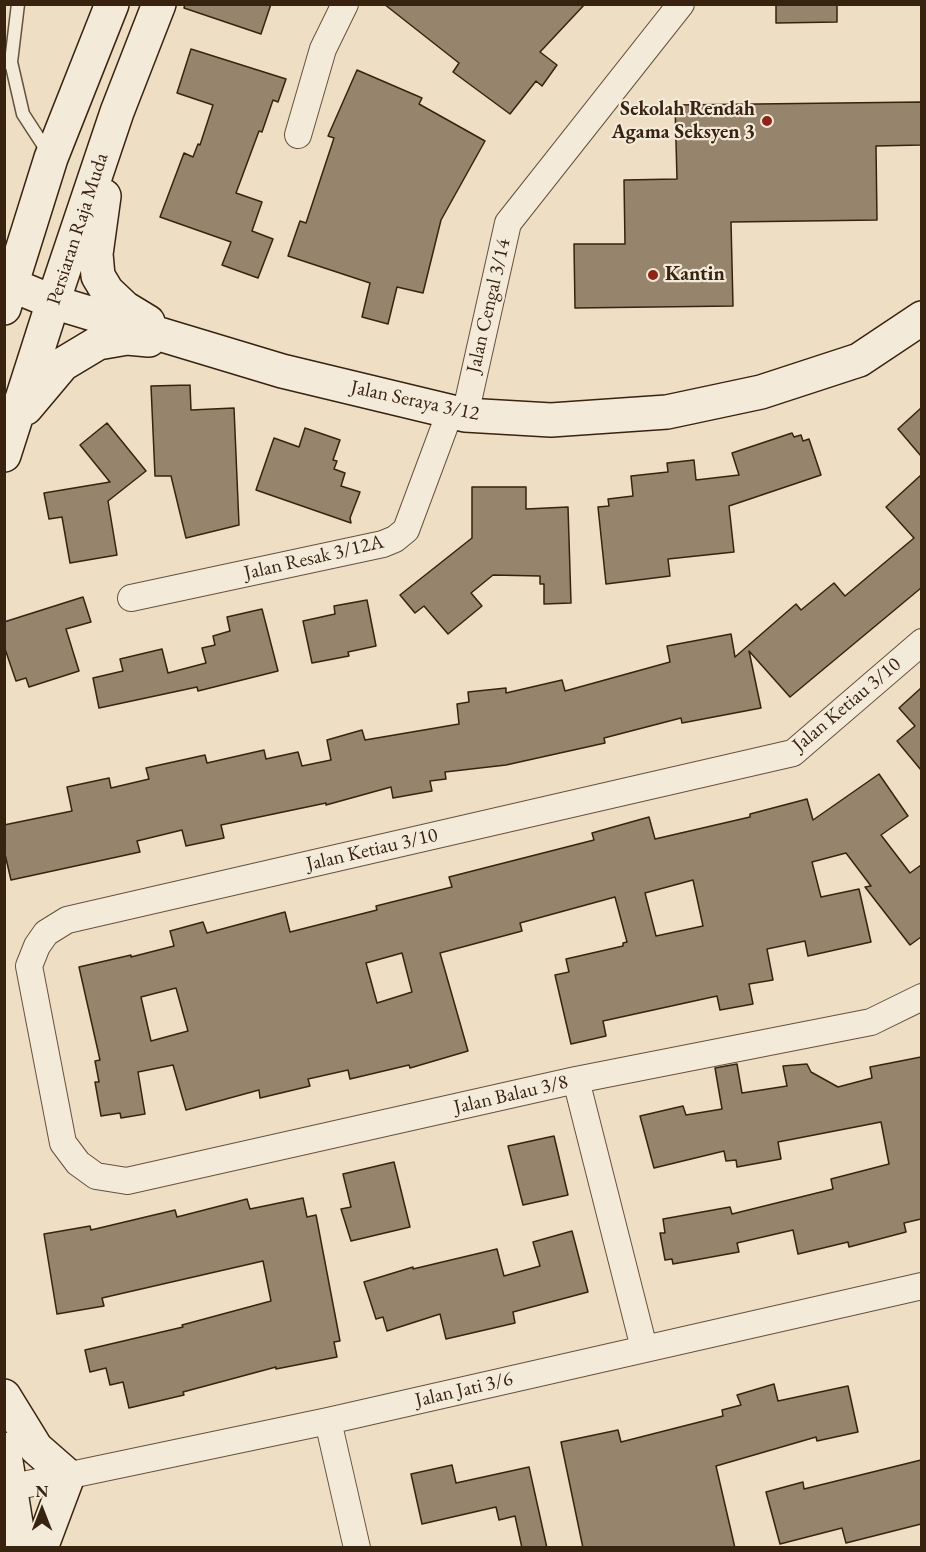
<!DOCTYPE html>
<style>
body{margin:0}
#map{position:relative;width:926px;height:1552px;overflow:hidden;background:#eedec4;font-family:"EB Garamond",serif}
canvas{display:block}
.frame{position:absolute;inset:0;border:6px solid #37230f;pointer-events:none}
.north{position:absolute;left:12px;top:1480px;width:60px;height:60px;-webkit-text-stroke:4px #f4ead9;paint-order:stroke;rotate:0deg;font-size:16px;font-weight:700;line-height:24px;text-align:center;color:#37230f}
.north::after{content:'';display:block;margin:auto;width:21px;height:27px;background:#37230f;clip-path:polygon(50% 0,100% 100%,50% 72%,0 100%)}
</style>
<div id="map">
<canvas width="926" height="1552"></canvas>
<div class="frame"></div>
<div class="north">N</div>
</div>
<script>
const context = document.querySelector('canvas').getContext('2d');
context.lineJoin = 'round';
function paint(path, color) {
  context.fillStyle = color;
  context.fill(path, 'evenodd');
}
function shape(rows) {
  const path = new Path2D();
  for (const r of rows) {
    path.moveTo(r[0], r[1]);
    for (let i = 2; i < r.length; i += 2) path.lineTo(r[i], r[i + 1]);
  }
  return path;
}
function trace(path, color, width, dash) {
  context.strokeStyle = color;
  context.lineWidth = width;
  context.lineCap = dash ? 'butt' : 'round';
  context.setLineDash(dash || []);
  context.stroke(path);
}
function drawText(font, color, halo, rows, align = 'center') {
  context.font = font + ' "EB Garamond",serif';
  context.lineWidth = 4.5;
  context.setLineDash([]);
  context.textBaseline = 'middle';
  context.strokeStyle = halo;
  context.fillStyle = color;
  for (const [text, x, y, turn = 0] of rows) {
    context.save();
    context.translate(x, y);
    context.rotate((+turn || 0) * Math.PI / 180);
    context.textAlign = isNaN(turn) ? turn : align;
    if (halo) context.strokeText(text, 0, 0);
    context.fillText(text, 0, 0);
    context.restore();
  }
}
const building = shape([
 [185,4,271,4,261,34,184,8,185,4],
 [384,4,585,4,540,52,557,65,542,86,536,81,510,114,453,72,459,63,384,4],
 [776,4,837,4,837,22,776,23,776,4],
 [191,49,286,79,278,102,273,100,262,132,259,131,236,193,262,202,252,231,273,239,258,278,222,265,231,242,160,217,184,153,193,157,198,144,200,145,213,105,177,93,191,49],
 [357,70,422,98,419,104,485,141,441,220,423,293,397,287,388,324,362,317,370,283,288,256,300,221,306,223,334,138,328,136,357,70],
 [921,102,921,145,876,146,877,220,731,222,733,306,575,308,574,244,625,244,624,180,677,179,675,105,921,102],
 [190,385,191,410,234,408,239,525,186,538,171,476,155,476,151,386,190,385],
 [921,408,921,456,898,429,921,408],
 [107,423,146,471,108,501,117,555,70,563,62,517,49,519,44,493,110,482,80,445,107,423],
 [305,428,340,440,333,460,337,461,334,469,345,473,341,486,360,492,350,518,351,523,256,490,274,438,299,447,305,428],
 [792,433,794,437,801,435,803,441,809,439,821,475,729,506,734,552,668,559,670,576,606,584,598,507,609,506,608,499,633,496,631,476,668,472,667,463,694,460,696,480,739,475,732,453,792,433],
 [921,475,921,588,790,697,749,651,761,708,682,723,681,718,604,738,605,743,506,765,445,772,446,779,430,781,432,791,393,798,391,787,326,805,326,803,221,825,224,838,186,846,182,830,137,841,140,852,11,880,4,850,4,825,72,811,67,787,109,778,111,788,149,779,146,768,205,755,207,763,264,750,266,759,298,752,302,766,331,760,327,740,362,730,365,740,459,724,457,704,469,702,468,692,506,688,506,693,562,680,565,691,670,662,667,646,731,634,735,657,796,604,801,610,834,583,845,596,914,538,886,507,921,475],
 [472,487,526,487,526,509,568,507,571,603,544,604,544,584,540,584,540,576,493,575,471,593,482,606,448,634,424,606,415,613,400,595,472,538,472,487],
 [83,597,91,622,66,629,79,671,29,687,26,678,16,681,4,646,4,622,83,597],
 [367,600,376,646,348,652,349,656,312,663,303,621,335,614,334,606,367,600],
 [262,609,278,671,198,691,197,687,99,708,93,678,123,671,120,659,162,649,168,673,206,663,202,648,215,645,213,636,230,631,227,617,262,609],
 [921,688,921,770,897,741,915,726,899,708,921,688],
 [879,774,908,816,881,835,910,873,921,865,921,937,910,945,865,887,871,886,846,853,812,862,821,897,859,889,871,942,808,956,805,941,767,949,773,980,749,984,753,1004,720,1010,717,996,603,1021,606,1036,571,1044,555,975,569,972,566,959,623,946,623,943,627,942,615,897,520,923,522,931,440,953,468,1051,410,1068,409,1065,350,1079,348,1070,308,1079,310,1086,260,1098,259,1090,186,1110,173,1065,138,1072,145,1114,121,1118,120,1113,101,1116,95,1082,99,1082,95,1061,100,1060,79,967,131,955,131,957,174,946,170,931,203,922,207,933,285,912,290,932,377,910,376,906,452,887,449,877,594,840,592,833,649,817,655,839,750,817,750,814,807,799,813,820,879,774],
 [693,880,703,926,656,936,645,893,693,880],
 [402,953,412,992,377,1003,366,963,402,953],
 [176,988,188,1031,151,1041,141,997,176,988],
 [921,1057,921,1219,904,1223,906,1232,849,1247,848,1242,798,1254,793,1230,737,1243,739,1252,673,1264,672,1259,665,1260,660,1233,665,1233,663,1219,730,1207,732,1214,833,1189,831,1179,889,1164,881,1122,778,1142,781,1159,737,1167,736,1160,726,1161,724,1151,654,1168,640,1116,683,1106,686,1115,722,1109,715,1068,737,1064,742,1093,787,1086,783,1066,807,1064,811,1072,838,1087,872,1078,870,1067,921,1057],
 [554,1136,568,1195,523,1205,508,1146,554,1136],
 [394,1162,410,1227,351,1241,341,1209,351,1207,343,1174,394,1162],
 [303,1198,307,1217,316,1215,340,1341,334,1342,337,1357,276,1369,276,1367,183,1392,184,1395,129,1408,123,1382,110,1385,106,1368,90,1372,85,1350,183,1327,182,1325,271,1301,263,1261,102,1298,104,1306,57,1314,44,1234,90,1226,91,1230,175,1210,177,1217,247,1199,250,1209,303,1198],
 [572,1231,588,1292,513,1312,515,1323,446,1339,440,1314,387,1331,383,1317,376,1319,364,1282,413,1267,413,1269,497,1249,504,1276,540,1266,533,1242,572,1231],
 [774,1384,778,1401,848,1386,858,1432,817,1441,816,1437,716,1466,735,1548,583,1548,561,1442,618,1430,621,1442,723,1416,722,1410,741,1405,737,1395,774,1384],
 [921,1460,921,1524,846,1543,842,1528,780,1544,766,1492,803,1482,804,1489,921,1460],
 [452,1465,456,1483,529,1467,547,1548,522,1548,515,1516,499,1520,496,1507,422,1524,411,1474,452,1465]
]);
paint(building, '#96846d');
trace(building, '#37230f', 1.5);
const lane = shape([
 [11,62,18,4],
 [4,63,11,62,23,114,49,154]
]);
const street = shape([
 [298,135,323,49,345,4],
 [465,415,508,223,681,4],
 [131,598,383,544,395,539,406,530,450,412],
 [922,642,793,753,67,920,46,933,37,946,29,966,63,1143,78,1163,96,1176,127,1181,576,1080,871,1022,922,997],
 [576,1080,644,1348],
 [328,1421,357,1548],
 [4,1489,328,1421,922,1286]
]);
const secondary = shape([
 [104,196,96,254,98,276,107,291,125,308,148,322],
 [12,285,53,302,282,371,465,415,551,420,667,412,761,392,859,360,922,318],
 [4,308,51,158,112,4],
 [26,408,63,364,98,343,127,338,149,340],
 [4,455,53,302,117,112,159,4],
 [4,1396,36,1448,68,1476,41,1548],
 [4,1449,20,1548]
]);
trace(lane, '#65523c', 15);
trace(street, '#65523c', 28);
trace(secondary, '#37230f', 36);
trace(lane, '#f4ead9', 12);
trace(street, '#f4ead9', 26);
trace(secondary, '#f4ead9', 33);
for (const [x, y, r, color] of [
 [767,121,6,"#8f2418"],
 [653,275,6,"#8f2418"]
]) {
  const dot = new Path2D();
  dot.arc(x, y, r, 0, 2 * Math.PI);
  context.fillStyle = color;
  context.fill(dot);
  trace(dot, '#f4ead9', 2);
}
drawText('bold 20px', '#37230f', '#f4ead9', [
 ["Sekolah Rendah",755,110],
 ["Agama Seksyen 3",755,133],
 ["Kantin",665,275,"left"]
], 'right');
drawText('20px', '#37230f', '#f4ead9', [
 ["Persiaran Raja Muda",78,229,-72],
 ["Jalan Cengal 3/14",489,306,-77],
 ["Jalan Seraya 3/12",415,401,12],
 ["Jalan Resak 3/12A",314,558,-13],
 ["Jalan Ketiau 3/10",847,705,-40],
 ["Jalan Ketiau 3/10",372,850,-13],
 ["Jalan Balau 3/8",511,1095,-13],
 ["Jalan Jati 3/6",464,1390,-13]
]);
</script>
